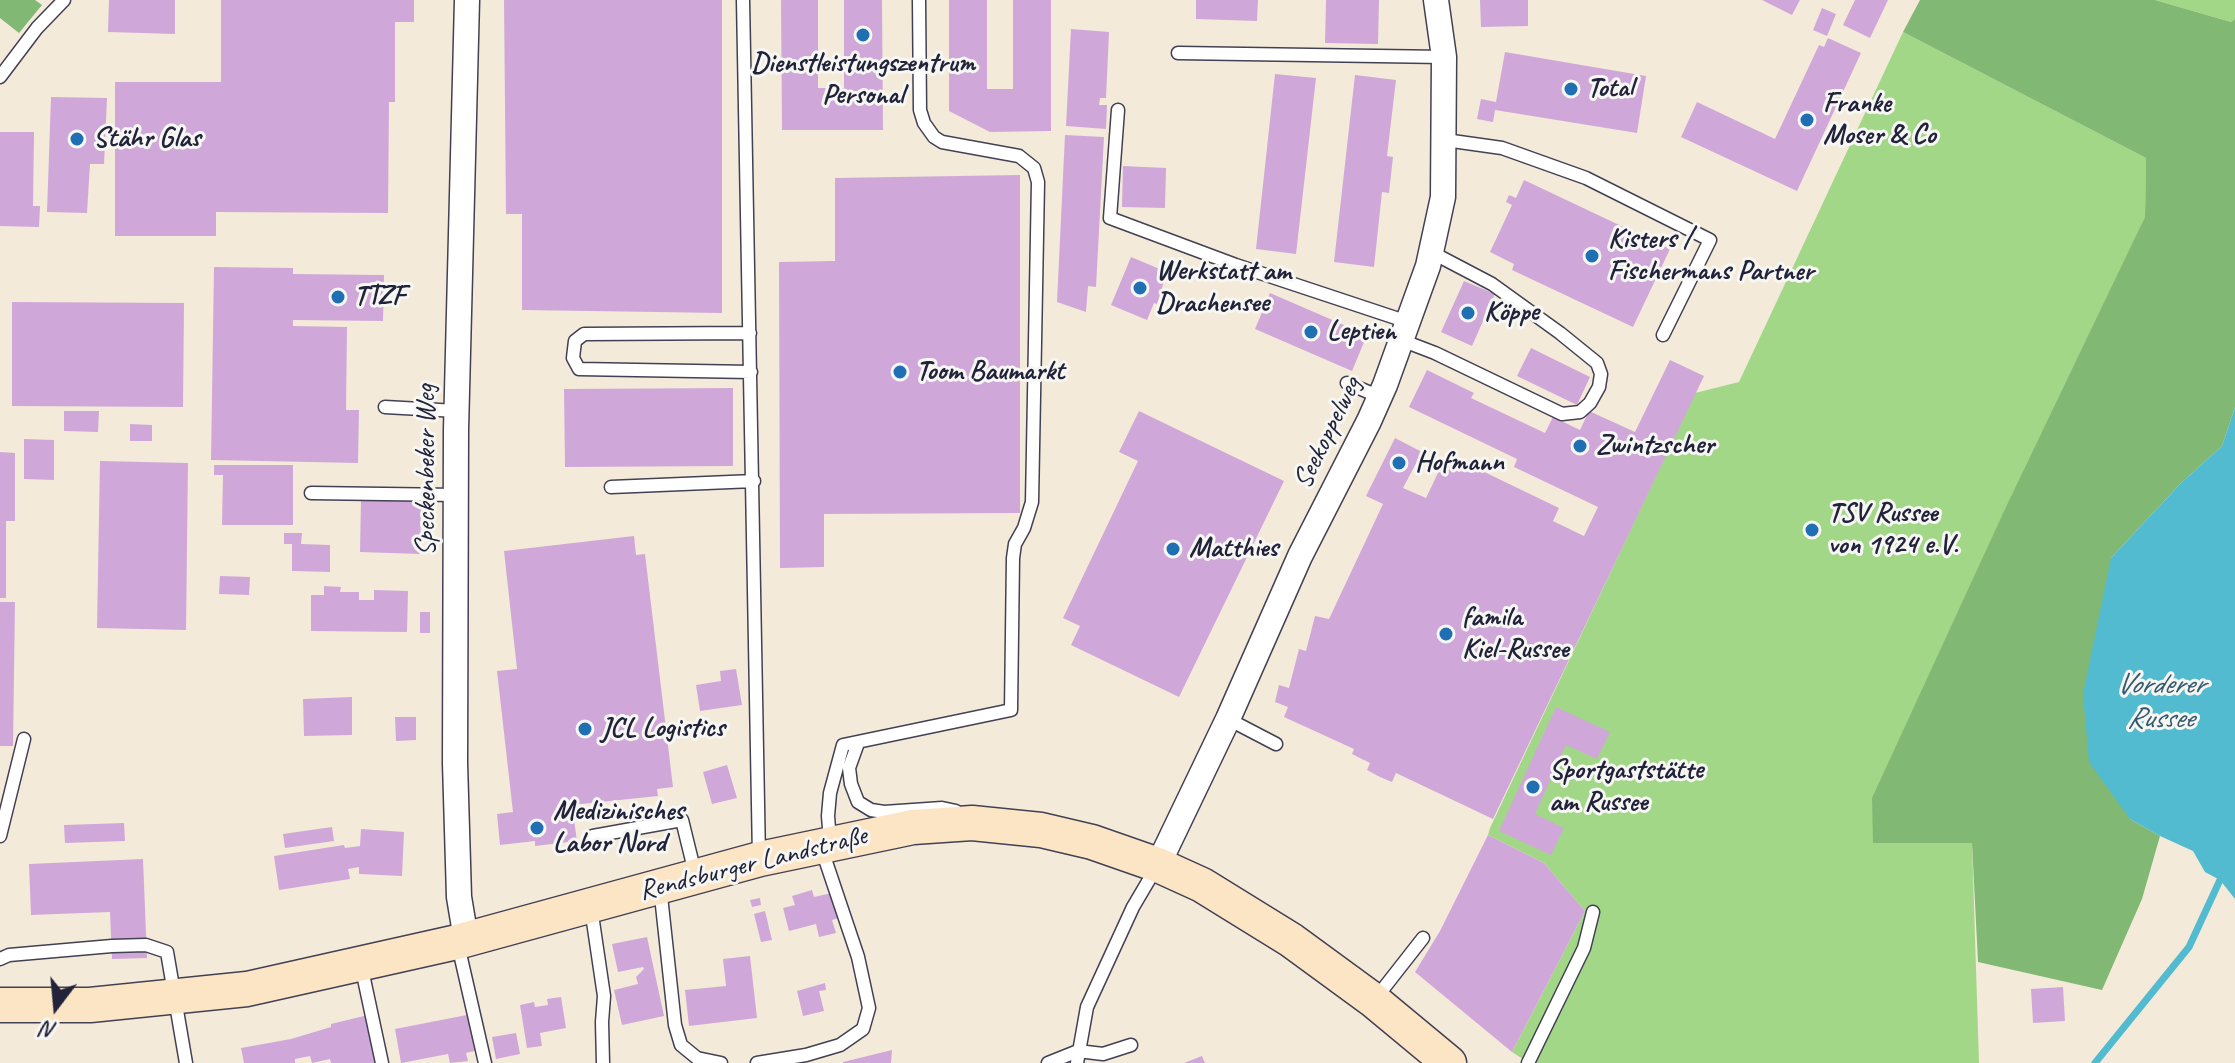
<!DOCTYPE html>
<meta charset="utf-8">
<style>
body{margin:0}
#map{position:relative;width:2235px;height:1063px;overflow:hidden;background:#f4eada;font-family:Caveat,sans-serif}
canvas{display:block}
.north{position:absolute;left:16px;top:967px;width:80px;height:80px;-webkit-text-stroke:6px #f6f6f2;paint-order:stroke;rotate:196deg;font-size:22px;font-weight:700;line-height:32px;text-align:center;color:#22223b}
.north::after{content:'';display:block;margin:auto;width:28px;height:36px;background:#22223b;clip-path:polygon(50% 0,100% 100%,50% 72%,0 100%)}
</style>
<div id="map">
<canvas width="2235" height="1063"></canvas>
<div class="north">N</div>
</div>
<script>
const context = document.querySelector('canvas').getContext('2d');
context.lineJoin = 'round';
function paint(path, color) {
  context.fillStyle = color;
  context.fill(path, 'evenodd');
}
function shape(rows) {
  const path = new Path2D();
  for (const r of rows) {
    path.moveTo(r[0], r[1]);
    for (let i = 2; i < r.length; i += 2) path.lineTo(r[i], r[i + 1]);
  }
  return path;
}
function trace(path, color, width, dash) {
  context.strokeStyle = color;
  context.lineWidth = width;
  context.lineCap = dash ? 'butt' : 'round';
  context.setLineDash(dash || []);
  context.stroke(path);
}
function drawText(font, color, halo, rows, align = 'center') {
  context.font = font + ' Caveat,sans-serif';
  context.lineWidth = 6;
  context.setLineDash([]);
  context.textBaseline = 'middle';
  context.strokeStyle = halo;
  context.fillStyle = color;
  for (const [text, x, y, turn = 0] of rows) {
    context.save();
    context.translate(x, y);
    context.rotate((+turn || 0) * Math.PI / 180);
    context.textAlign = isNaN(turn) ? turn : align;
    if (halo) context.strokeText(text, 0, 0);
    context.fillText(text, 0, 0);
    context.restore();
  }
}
paint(shape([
 [2155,0,2235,0,2235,19,2231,22],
 [1903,32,2146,158,2145,217,1873,843,1972,842,1979,1063,1529,1063,1512,1052,1585,911,1544,863,1488,835,1490,828,1695,393,1739,382]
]), '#a2d788');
paint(shape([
 [0,0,35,0,42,5,19,33,0,18],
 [1920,0,2155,0,2231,22,2235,19,2235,407,2222,446,2180,484,2111,558,2130,819,2160,836,2142,899,2102,990,1978,962,1972,843,1873,843,1872,798,2006,507,2145,217,2146,158,1903,32]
]), '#81b874');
paint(shape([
 [2235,407,2235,899,2220,880,2205,872,2193,851,2160,836,2130,819,2089,762,2083,694,2111,558,2180,484,2222,446]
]), '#52bbcf');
trace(shape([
 [2095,1063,2189,947,2220,880]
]), '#52bbcf', 7);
paint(shape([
 [109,0,175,0,175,34,108,32],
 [221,0,414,0,414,22,395,22,395,102,389,102,388,213,216,212,216,236,115,236,115,82,221,82],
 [504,0,722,0,722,313,522,310,522,214,506,214],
 [781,0,818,0,818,88,844,88,844,0,882,0,883,130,782,130],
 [949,0,987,0,987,89,1013,89,1013,0,1051,0,1051,131,990,132,949,111],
 [1196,0,1258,0,1257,21,1196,19],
 [1326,0,1379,0,1378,44,1325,43],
 [1480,0,1528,0,1528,26,1481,27],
 [1762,0,1800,0,1792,15],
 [1855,0,1888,0,1870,38,1843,25],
 [1822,8,1836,14,1827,36,1813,30],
 [1071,29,1109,32,1106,98,1100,98,1099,105,1107,105,1106,129,1066,126],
 [1828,38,1861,53,1797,191,1681,137,1697,102,1775,139,1819,45,1824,47],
 [1505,52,1646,76,1637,133,1495,110,1493,122,1477,119,1481,99,1496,102],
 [1275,74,1316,78,1296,254,1256,249],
 [1355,75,1396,80,1387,156,1393,157,1389,193,1382,192,1374,267,1334,262],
 [51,97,107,98,104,164,90,164,87,213,47,212],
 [0,132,34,132,33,206,40,206,39,227,0,226],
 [1065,135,1104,137,1096,287,1088,286,1086,312,1057,302],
 [1123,166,1166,168,1165,208,1122,207],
 [1020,175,1020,513,824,514,824,567,780,568,779,262,835,261,835,178],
 [1524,180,1670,249,1633,327,1512,270,1514,264,1490,252,1512,205,1506,202,1509,195,1516,198],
 [1131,257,1167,272,1157,304,1154,303,1147,320,1111,305],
 [214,267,293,268,293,274,384,275,383,321,293,320,293,326,347,327,346,410,359,410,358,463,211,460],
 [1464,281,1495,294,1472,346,1441,332],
 [1270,293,1367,335,1352,371,1255,329],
 [12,302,184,303,183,407,12,406],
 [1531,348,1590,377,1577,405,1517,376],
 [1670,360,1704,376,1493,819,1396,773,1392,782,1380,777,1367,770,1370,763,1352,754,1354,749,1284,717,1288,707,1275,702,1279,685,1289,688,1299,649,1306,651,1315,616,1329,619,1383,504,1366,496,1395,438,1422,452,1403,488,1426,498,1447,454,1559,508,1553,521,1584,536,1598,507,1514,467,1517,459,1409,407,1427,370,1474,393,1471,398,1545,433,1553,417,1580,430,1589,411,1635,432],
 [733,388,733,466,565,467,564,389],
 [64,411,99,411,98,432,64,431],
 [1139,411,1284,481,1179,697,1071,645,1080,626,1063,618,1138,461,1119,452],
 [130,424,152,425,152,441,130,441],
 [24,439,54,440,54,480,24,479],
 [0,452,15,453,15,521,6,521,6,598,0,598],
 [100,461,188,463,186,630,97,628],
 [214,465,293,465,293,525,222,525,223,475,214,475],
 [361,500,421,501,420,554,360,552],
 [284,533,302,533,301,544,330,545,330,572,292,571,292,544,284,544],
 [634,536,636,555,645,554,673,787,657,789,658,796,572,805,577,841,535,846,535,841,500,845,497,814,513,812,497,671,517,669,504,551],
 [220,576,250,577,249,595,219,594],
 [324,586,341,587,340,592,359,592,359,600,374,600,374,590,408,591,407,632,311,631,311,595,324,595],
 [0,602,15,602,13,746,0,746],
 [420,612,430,612,430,633,420,633],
 [736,669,742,705,700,711,696,685,721,681,720,671],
 [352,697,352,735,304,736,303,699],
 [1556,707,1610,732,1597,759,1566,745,1535,814,1564,828,1551,855,1499,831],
 [395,717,416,717,416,740,396,741],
 [727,765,737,798,712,804,703,772],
 [124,823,125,841,65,843,64,825],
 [332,827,334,841,285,848,283,834],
 [361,829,404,832,402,876,359,874,359,867,348,869,350,879,279,890,274,856,344,845,345,848,360,846],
 [1488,835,1544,863,1585,911,1512,1052,1415,972,1440,931],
 [143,859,147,958,112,959,110,912,31,915,29,864],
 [812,890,814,897,832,893,839,918,832,920,836,933,819,937,816,924,789,931,783,908,795,905,792,896],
 [760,898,761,905,752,907,750,900],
 [765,911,772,940,761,942,754,914],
 [647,937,664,1016,622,1025,614,990,638,984,636,977,644,969,643,967,618,972,612,944],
 [750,956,757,1018,689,1026,685,990,726,986,723,959],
 [825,983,826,990,819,991,824,1011,803,1016,797,991],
 [2063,987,2065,1021,2033,1023,2031,989],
 [561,997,566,1028,540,1033,542,1046,527,1048,520,1005,534,1002,535,1007,548,1005,547,999],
 [472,1014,479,1050,466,1053,468,1061,450,1063,448,1054,401,1063,395,1029],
 [368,1015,380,1063,331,1063,330,1059,312,1063,310,1056,295,1059,295,1063,244,1063,241,1048,291,1039,331,1027,331,1024],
 [516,1033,520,1054,496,1059,492,1037],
 [892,1050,891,1063,843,1063,843,1062],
 [1202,1056,1205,1063,1184,1063]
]), '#cfa8d9');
const lane = shape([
 [743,0,759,857],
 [1178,53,1444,57],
 [0,77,37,28,64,0],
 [1118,110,1110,218,1236,265,1408,322],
 [1445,140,1502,148,1586,178,1710,240,1663,335],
 [750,333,584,334,575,341,573,358,579,369,751,372],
 [1401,340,1435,353,1562,414,1580,412,1590,403,1599,387,1601,374,1597,363,1560,333,1492,284,1431,252],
 [1347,383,1380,397],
 [385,407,457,411],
 [611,487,754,481],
 [311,493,457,495],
 [1228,719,1276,744],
 [858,743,849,768,851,784,858,802,871,810,884,812,942,808,956,811],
 [0,836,24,739],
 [593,836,682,820,695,873],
 [830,841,828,816,830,793,843,745,1011,710,1013,558,1015,544,1024,528,1032,502,1038,182,1034,168,1019,156,942,142,934,137,924,123,920,110,919,0],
 [660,887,675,1025,681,1045,697,1058,721,1063],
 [591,908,604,996,602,1022,603,1063],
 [458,945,485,1063],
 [0,959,9,955,112,946,146,945,167,952,186,1063],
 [361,965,382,1063],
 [1376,998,1423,938],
 [757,1063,806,1055,840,1045,863,1029,869,1008,858,957,822,850],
 [1048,1063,1078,1051,1103,1054,1131,1045],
 [1077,1063,1087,1007,1133,907,1156,868],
 [1528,1063,1584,948,1593,912]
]);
const street = shape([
 [1158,865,1228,719,1300,556,1369,421,1385,385,1428,266,1443,197,1444,57,1436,0],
 [466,939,459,897,455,763,456,430,467,0]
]);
const secondary = shape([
 [0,1005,90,1005,247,989,457,942,760,859,913,827,972,823,1041,830,1092,842,1158,865,1202,885,1291,940,1373,1000,1449,1063]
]);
trace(lane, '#424053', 15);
trace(street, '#424053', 27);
trace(secondary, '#424053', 37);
trace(lane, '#fff', 12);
trace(street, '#fff', 24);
trace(secondary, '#fce5c4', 34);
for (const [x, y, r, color] of [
 [863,35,8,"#1f6fb2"],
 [1571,89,8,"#1f6fb2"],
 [1807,120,8,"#1f6fb2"],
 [77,139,8,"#1f6fb2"],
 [1592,256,8,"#1f6fb2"],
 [1140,288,8,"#1f6fb2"],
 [338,297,8,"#1f6fb2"],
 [1468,313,8,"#1f6fb2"],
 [1311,332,8,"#1f6fb2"],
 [900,372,8,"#1f6fb2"],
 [1580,446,8,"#1f6fb2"],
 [1399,463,8,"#1f6fb2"],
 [1812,530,8,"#1f6fb2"],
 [1173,549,8,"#1f6fb2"],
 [1446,634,8,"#1f6fb2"],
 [585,729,8,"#1f6fb2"],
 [1533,787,8,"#1f6fb2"],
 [537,828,8,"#1f6fb2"]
]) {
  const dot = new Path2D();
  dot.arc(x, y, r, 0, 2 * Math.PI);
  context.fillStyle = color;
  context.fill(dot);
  trace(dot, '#f6f6f2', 3);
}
drawText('bold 28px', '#22223b', '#f6f6f2', [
 ["Dienstleistungszentrum",863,64,"center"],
 ["Personal",863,96,"center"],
 ["Total",1587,89],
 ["Franke",1823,104],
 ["Moser & Co",1823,136],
 ["Stähr Glas",93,139],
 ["Kisters /",1608,240],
 ["Fischermans Partner",1608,272],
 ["Werkstatt am",1156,272],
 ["Drachensee",1156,304],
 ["TTZF",354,297],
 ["Köppe",1484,313],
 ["Leptien",1327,332],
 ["Toom Baumarkt",916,372],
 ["Zwintzscher",1596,446],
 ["Hofmann",1415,463],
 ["TSV Russee",1828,514],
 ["von 1924 e.V.",1828,546],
 ["Matthies",1189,549],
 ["famila",1462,618],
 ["Kiel-Russee",1462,650],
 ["JCL Logistics",601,729],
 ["Sportgaststätte",1549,771],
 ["am Russee",1549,803],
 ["Medizinisches",553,812],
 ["Labor Nord",553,844]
], 'left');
drawText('28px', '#22223b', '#f6f6f2', [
 ["Seekoppelweg",1328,433,-64],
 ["Speckenbeker Weg",427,470,-90],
 ["Rendsburger Landstraße",753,864,-14]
]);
drawText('italic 30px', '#33586f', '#f6f6f2', [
 ["Vorderer",2160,685],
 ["Russee",2160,719]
]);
</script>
